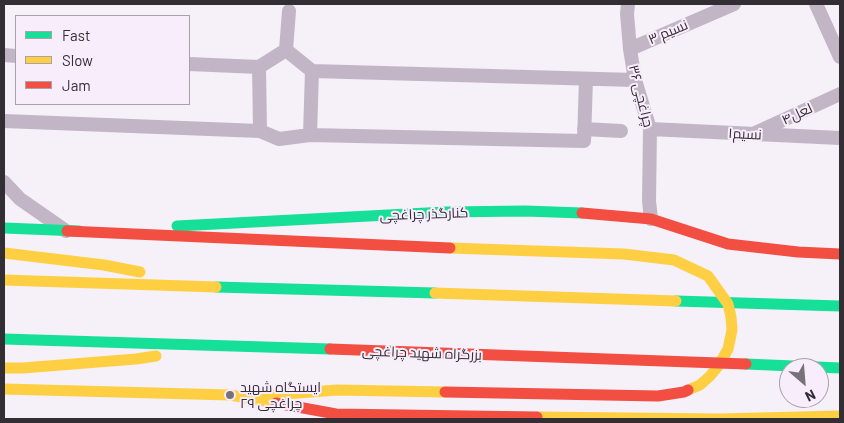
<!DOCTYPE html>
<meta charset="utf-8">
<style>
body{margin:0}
#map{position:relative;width:844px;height:423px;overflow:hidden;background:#f6f0f8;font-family:Barlow,sans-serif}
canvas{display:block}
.frame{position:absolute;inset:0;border:5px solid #332e34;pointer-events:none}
.legend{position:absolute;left:15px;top:15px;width:175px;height:90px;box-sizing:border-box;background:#f8edfb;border:1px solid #a9a1ab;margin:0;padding:6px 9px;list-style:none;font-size:15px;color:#332e34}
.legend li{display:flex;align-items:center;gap:10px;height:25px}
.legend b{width:25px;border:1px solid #a9a1ab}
.north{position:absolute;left:779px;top:358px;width:50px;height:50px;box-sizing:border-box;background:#f8edfb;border:1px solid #a9a1ab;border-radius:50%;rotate:153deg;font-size:14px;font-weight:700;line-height:20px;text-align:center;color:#332e34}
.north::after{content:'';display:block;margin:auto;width:18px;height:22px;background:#777279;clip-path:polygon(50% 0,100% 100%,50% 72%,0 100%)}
</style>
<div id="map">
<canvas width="844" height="423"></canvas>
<div class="frame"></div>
<ul class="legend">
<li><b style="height:6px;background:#16e098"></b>Fast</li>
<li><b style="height:6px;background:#ffcf43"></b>Slow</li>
<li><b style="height:6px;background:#f24e42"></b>Jam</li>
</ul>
<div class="north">N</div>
</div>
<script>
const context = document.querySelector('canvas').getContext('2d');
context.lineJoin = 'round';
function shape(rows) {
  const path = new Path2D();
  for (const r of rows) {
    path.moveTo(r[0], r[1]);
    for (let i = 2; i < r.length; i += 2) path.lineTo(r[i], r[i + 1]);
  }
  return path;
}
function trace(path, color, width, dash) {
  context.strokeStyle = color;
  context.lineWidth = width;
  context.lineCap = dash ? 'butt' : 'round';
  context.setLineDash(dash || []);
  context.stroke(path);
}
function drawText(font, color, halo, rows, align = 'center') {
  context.font = font + ' Barlow,Cairo,sans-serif';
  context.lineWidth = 4;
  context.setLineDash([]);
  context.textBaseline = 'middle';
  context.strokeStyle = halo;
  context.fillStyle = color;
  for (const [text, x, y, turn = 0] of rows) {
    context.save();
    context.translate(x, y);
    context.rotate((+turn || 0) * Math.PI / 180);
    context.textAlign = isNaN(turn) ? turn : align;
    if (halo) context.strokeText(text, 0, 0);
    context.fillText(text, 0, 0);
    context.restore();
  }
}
trace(shape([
 [628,4,627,14,630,49,635,80,650,129,649,201,651,219],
 [816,4,840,57],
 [630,49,734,4],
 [286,50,289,11],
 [4,55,16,56],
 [189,64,259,67,286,50,312,71,635,80],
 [259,67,260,131],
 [4,121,260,131,279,139,310,135,584,141,586,79],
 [584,129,621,131],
 [650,129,840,138],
 [755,133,840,94],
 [310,135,312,71],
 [4,182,20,199,66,231]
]), '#c2b6c6', 14);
trace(shape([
 [177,226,446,212,525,211,582,213],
 [4,228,79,231],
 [216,287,435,293],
 [676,301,840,306],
 [4,339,330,349],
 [746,364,840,368]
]), '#16e098', 11);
trace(shape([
 [450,248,624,254,674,260,708,276,728,304,731,317,732,330,728,349,719,365,710,376,700,385,688,390],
 [4,253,104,265,140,272],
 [4,280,216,287],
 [435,293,676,301],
 [4,368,23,368,136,359,156,356],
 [4,389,230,395,276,403],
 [246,397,337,390,445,392],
 [537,417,719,419,840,416]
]), '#ffcf43', 11);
trace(shape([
 [582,213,651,219,728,244,798,252,840,254],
 [67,231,450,248],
 [330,349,746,364],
 [445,392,658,396,684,392,688,390],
 [276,403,336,414,537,417]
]), '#f24e42', 11);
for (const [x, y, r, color] of [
 [230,395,5,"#777279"]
]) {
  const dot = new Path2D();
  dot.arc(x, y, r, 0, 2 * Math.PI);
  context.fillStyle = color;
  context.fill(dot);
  trace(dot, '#f8edfb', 2);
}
drawText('14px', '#332e34', '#f8edfb', [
 ["نسیم ۳",668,32,-23],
 ["چراغچی ۳۶",641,96,76],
 ["لعل۴",797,114,-25],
 ["نسیم۱",745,134,3],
 ["کنارگذر چراغچی",424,214,-2],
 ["بزرگراه شهید چراغچی",422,353,2]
]);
drawText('14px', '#332e34', '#f8edfb', [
 ["ایستگاه شهید",240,387],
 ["چراغچی ۲۹",240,403]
], 'left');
</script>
